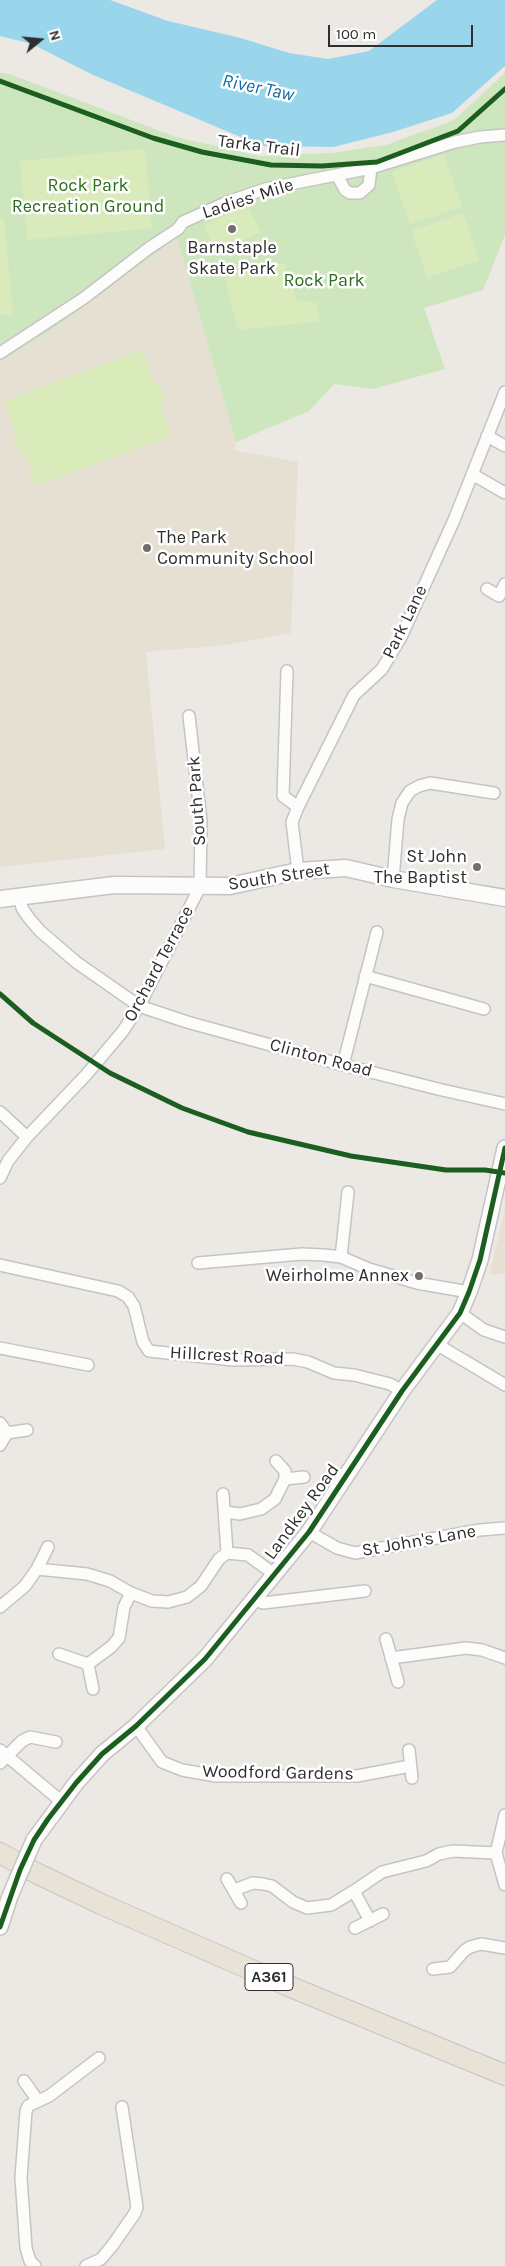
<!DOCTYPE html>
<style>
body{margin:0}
#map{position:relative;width:505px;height:2266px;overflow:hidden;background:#ece8e4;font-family:Karla,sans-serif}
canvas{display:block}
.north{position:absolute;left:15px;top:15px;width:50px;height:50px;-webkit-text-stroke:4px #fff;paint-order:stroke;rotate:73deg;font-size:14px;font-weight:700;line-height:20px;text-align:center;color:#2e2e2e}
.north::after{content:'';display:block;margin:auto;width:18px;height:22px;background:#2e2e2e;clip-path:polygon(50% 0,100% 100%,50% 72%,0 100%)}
.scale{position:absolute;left:328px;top:25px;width:145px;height:22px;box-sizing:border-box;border:2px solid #2e2e2e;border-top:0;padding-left:6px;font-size:15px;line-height:18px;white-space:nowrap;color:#2e2e2e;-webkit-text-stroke:4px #fff;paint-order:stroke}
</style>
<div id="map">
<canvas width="505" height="2266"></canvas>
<div class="north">N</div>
<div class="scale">100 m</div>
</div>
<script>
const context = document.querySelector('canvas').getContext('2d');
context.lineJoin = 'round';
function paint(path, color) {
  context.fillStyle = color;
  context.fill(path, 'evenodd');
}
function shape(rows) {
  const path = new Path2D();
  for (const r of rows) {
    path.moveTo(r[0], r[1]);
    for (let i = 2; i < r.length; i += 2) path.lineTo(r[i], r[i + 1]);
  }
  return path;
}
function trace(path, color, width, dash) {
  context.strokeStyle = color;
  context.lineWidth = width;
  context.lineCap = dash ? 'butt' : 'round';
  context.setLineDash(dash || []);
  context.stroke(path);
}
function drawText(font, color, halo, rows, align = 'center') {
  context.font = font + ' Karla,sans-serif';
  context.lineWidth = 5;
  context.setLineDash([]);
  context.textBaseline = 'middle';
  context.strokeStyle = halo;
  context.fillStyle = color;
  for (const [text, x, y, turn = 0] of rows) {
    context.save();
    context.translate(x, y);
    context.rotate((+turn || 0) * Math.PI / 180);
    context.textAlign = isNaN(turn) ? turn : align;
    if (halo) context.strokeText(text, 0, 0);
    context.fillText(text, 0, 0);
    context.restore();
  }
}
paint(shape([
 [177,238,236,442,234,450,298,462,291,633,226,645,146,652,165,849,0,867,0,362,56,327],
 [505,1207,505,1274,490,1274]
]), '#e6e0d3');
paint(shape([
 [0,72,12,75,176,137,260,156,331,153,386,145,454,120,505,73,505,235,483,290,424,308,445,369,373,389,334,384,309,411,236,442,177,238,56,327,0,362]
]), '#cee6be');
paint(shape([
 [145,149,152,228,27,240,20,161],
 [444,154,462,207,410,224,392,172],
 [248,206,261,232,217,254,204,225],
 [463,213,479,260,427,278,411,231],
 [0,218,4,218,13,314,0,315],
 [284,263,297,300,317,303,320,321,238,330,225,278],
 [142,350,155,384,159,383,165,400,160,402,172,435,36,486,24,452,19,454,12,436,16,434,4,401]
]), '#d9eabb');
paint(shape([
 [0,0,110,0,168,21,241,38,289,53,328,59,369,51,437,0,505,0,505,66,452,113,393,132,333,147,262,146,91,74,32,44,0,36]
]), '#99d6ec');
const minor = shape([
 [337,175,345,190,350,193,360,193,369,185,371,168],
 [0,353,84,298,149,248,178,229,183,222,230,201,265,189,371,168,455,142,480,137,505,135],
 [487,436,505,446],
 [472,474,505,493],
 [487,589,499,596,505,584],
 [287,671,283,796,298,807],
 [298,871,292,822,298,807,354,695,382,669,401,637,454,520,505,392],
 [393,879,398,819,402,803,410,791,419,786,430,783,494,793],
 [20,897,22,908,28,917,40,931,76,962,139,1006,187,1022,343,1065,442,1090,505,1104],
 [365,976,484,1009],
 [343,1065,377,932],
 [0,1112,27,1137],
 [0,1178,8,1161,27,1137,86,1075,123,1031,139,1006,200,887,201,821,189,716],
 [341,1257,348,1192],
 [198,1263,302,1254,324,1255,341,1257,369,1269,417,1283,469,1292],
 [0,1265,118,1291,128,1297,134,1306,143,1342,149,1351,233,1360,293,1359,308,1362,334,1373,354,1375,390,1384,402,1391],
 [460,1313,484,1330,505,1337],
 [438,1345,505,1385],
 [0,1348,88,1365],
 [0,1423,7,1433,0,1445],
 [7,1433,27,1430],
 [285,1479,304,1477],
 [223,1494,227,1553],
 [225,1512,240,1514,261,1509,275,1499,285,1479,285,1471,276,1461],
 [309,1532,337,1548,355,1553,480,1530,505,1528],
 [37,1569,87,1574,110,1581,131,1593,152,1601,168,1602,187,1597,201,1586,219,1559,227,1553,248,1555,274,1574],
 [254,1599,263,1603,365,1591],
 [0,1607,25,1586,37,1569,48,1547],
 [386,1639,398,1682],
 [59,1654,88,1664,111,1647,119,1638,124,1607,131,1593],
 [391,1658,466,1648,482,1650,505,1658],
 [88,1664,93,1689],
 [136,1726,162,1762,182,1770,216,1776,357,1776,410,1766],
 [0,1750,62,1802],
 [409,1750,412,1778],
 [0,1763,22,1741,30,1737,56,1742],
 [505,1815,496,1853,505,1885],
 [227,1879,241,1903],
 [234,1890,253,1883,263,1884,272,1886,293,1902,307,1908,331,1905,354,1891,370,1921],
 [354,1891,382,1872,426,1861,439,1854,453,1851,496,1853],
 [355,1928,383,1914],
 [433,1969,450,1967,464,1951,470,1947,481,1944,505,1948],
 [24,2081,38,2101],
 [35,2266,30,2261,26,2248,21,2178,26,2111,28,2106,49,2096,99,2058],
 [86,2266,101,2259,112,2246,135,2213,137,2207,122,2107]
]);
const tertiary = shape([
 [34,1840,76,1783,102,1754,136,1726,205,1659,309,1532,402,1391,460,1313,469,1292,480,1260,505,1148],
 [0,1927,10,1896]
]);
const secondary = shape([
 [0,899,114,885,230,886,298,871,346,868,393,879,505,898]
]);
const trunk = shape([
 [0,1853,36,1873,101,1904,286,1985,505,2075]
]);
trace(minor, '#c5c4c5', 14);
trace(tertiary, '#c5c4c5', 18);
trace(secondary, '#c5c4c5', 19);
trace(trunk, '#c6c5c4', 22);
trace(minor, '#fcfcfb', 11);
trace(tertiary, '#fcfcfb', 15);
trace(secondary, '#fcfcfb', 16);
trace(trunk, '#e9e2d6', 20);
const tertiaryBridge = shape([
 [10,1896,34,1840]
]);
trace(tertiaryBridge, '#c5c4c5', 18, []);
trace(tertiaryBridge, '#fcfcfb', 15);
trace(shape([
 [0,81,153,138,202,152,271,165,322,166,377,162,458,131,505,89],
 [0,994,33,1023,110,1073,182,1108,248,1132,351,1156,446,1170,485,1170,505,1173],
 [0,1927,20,1870,34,1840,48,1819,76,1783,102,1754,136,1726,205,1659,309,1532,402,1391,460,1313,469,1292,480,1260,505,1148]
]), '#1b5e20', 5);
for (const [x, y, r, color] of [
 [232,229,5,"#706f6e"],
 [147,548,5,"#706f6e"],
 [477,867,5,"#706f6e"],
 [419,1276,5,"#706f6e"]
]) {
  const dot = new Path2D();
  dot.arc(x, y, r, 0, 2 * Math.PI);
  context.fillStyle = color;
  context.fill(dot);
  trace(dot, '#fff', 2);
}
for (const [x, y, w] of [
 [269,1977,48]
]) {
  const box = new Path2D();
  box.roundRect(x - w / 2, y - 13.5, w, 27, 4);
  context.fillStyle = '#fff';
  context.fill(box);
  trace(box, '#2e2e2e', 1);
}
drawText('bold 16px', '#2e2e2e', null, [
 ["A361",269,1977]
]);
drawText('18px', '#2e2e2e', '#fff', [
 ["Tarka Trail",259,146,7],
 ["Ladies' Mile",248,199,-18],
 ["Park Lane",405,622,-64],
 ["South Park",197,801,-94],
 ["South Street",279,877,-9],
 ["Orchard Terrace",159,964,-62],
 ["Clinton Road",321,1058,15],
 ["Hillcrest Road",227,1356,3],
 ["Landkey Road",302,1512,-54],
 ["St John's Lane",419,1541,-10],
 ["Woodford Gardens",278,1773,1]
]);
drawText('18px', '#2c6e1b', '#fff', [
 ["Rock Park",88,186],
 ["Recreation Ground",88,207],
 ["Rock Park",324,281]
]);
drawText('18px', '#2e2e2e', '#fff', [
 ["Barnstaple",232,248,"center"],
 ["Skate Park",232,269,"center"],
 ["The Park",157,538,"left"],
 ["Community School",157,559,"left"],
 ["St John",467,857],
 ["The Baptist",467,878],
 ["Weirholme Annex",409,1276]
], 'right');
drawText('italic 19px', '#0d6fa3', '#fff', [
 ["River Taw",258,88,12]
]);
</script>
